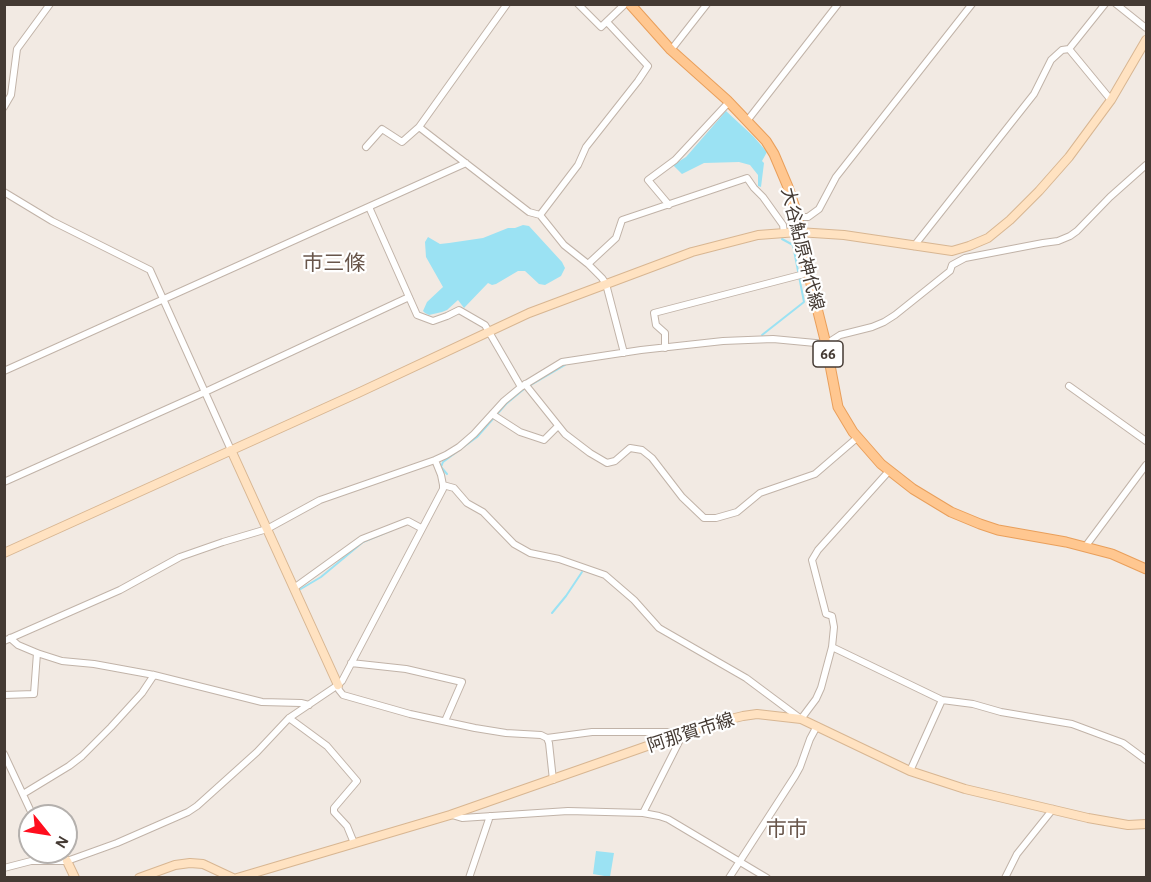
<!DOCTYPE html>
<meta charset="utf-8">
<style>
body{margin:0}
#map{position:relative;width:1151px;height:882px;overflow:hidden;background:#f2eae3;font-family:"Alegreya Sans",sans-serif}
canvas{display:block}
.frame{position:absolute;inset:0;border:6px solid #443a33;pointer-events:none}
.north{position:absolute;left:18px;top:804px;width:60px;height:60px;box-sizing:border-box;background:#fff;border:2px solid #b4b0ad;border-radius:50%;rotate:120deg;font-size:16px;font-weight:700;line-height:24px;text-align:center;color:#443a33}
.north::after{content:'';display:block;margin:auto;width:21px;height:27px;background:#ff0e1e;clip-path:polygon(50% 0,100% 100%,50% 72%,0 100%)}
</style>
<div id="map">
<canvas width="1151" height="882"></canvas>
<div class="frame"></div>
<div class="north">N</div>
</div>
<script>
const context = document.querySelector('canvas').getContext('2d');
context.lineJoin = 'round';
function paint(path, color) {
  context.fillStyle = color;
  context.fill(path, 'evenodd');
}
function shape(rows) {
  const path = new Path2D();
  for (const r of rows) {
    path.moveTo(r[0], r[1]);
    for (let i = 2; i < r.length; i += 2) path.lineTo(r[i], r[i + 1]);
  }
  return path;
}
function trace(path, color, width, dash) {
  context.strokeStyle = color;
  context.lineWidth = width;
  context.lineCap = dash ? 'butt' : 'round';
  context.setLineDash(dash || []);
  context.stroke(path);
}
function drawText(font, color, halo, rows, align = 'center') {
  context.font = font + ' "Alegreya Sans","Noto Sans JP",sans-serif';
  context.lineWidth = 4.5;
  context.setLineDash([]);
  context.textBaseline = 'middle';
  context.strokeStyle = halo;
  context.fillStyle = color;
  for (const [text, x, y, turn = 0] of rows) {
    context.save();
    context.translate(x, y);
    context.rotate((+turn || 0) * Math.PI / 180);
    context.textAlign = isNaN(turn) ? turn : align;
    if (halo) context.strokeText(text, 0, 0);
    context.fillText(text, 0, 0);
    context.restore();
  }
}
paint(shape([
 [726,111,753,136,767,152,762,161,764,163,761,187,758,186,758,175,750,165,739,162,704,163,682,174,673,165,686,157],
 [523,225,529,226,562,262,565,268,561,276,545,285,539,284,525,271,518,271,496,284,492,285,488,283,464,308,458,300,447,310,442,312,429,315,425,313,423,311,427,302,443,287,426,257,425,242,428,237,440,244,449,243,483,238,508,228,515,228],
 [596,851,614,853,610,877,593,874]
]), '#9be2f3');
trace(shape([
 [762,335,804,302,793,245,782,239],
 [447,474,441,467,443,462,477,437,506,404,524,389,565,365],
 [299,590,321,577,363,542,392,530],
 [552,613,566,596,582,572]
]), '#9be2f3', 2);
const street = shape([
 [578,4,601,27,625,4],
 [1116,4,1146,28],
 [1069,49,1111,100],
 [671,50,707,4],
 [4,107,11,95,17,49,50,4],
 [747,121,838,4],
 [419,127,529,212,540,215,564,245,588,264],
 [366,147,382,129,402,142,419,127,507,4],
 [4,192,52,221,150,270,231,450],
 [669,205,648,180,675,160,729,102],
 [369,207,417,315,433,321,447,316,459,310,485,325,521,387],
 [540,215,578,165,586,147,638,81,648,66,607,22],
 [798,217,808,217,819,209,836,177,972,4],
 [914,246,1034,94,1051,60,1062,50,1069,49,1105,4],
 [665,348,665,333,656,325,654,313,808,273],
 [624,353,606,284,602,278,588,264,616,238,622,220,747,178,754,188,763,197,783,225,784,233],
 [4,371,466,163],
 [525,384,565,434,590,453,607,463,615,461,630,448,642,450,652,458,682,497,704,518,716,518,737,512,760,493,815,474,858,437],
 [1069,386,1146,441],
 [492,414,520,432,544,440,558,426],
 [4,482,205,392,409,297],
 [443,485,454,488,467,503,483,512,514,544,530,553,559,559,605,575,634,600,659,628,746,678,801,719,816,699,821,688,832,647,834,627,832,616,826,614,812,560,818,550,889,471],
 [1085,547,1146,465],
 [294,588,362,539,408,521,421,528],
 [10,638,18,645,37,653,62,661,94,664,154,675,262,702,301,703,309,705],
 [4,641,120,590,180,557,223,542,267,529,320,500,435,460,446,455,459,447,474,434,504,401,521,387,562,362,641,350,723,341,773,339,826,344,840,335,872,327,884,322,895,315,950,271,952,265,965,258,1043,243,1058,241,1070,236,1077,231,1110,197,1146,165],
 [832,647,942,700,973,704,1001,712,1072,724,1123,743,1146,760],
 [351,663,406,669,462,682,445,721],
 [338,685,339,690,343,695,410,714,475,728,506,733,541,735,547,738,549,743,553,780],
 [4,695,34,694,37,653],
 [289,718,327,746,357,781,334,808,334,812,347,826,354,843],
 [547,738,592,732,675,732,679,735],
 [4,754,33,816],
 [910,771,942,700],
 [23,794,69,766,82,756,111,727,142,693,154,675],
 [643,813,683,734],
 [452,815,462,818,568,811,643,813,659,816,668,819,767,878],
 [50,852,64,859],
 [4,868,31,861,67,861,117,843,188,812,197,806,257,752,289,718,338,685,342,681,443,489,443,485,441,475,435,460],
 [469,878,490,816],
 [729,878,795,776,800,767,810,739,817,726],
 [1005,878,1017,854,1053,809]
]);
const secondary = shape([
 [231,450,338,685],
 [4,553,358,393,529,313,692,252,758,235,798,232,844,235,952,251,969,246,988,238,1010,220,1039,191,1069,157,1111,100,1146,40],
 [67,861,75,878],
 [139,878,175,865,190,863,203,864,233,878],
 [237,878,450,815,710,724,743,716,757,714,801,719,910,771,965,789,1088,818,1128,825,1146,824]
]);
const primary = shape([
 [630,4,671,50,727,100,747,121,766,141,774,154,788,187,798,217,798,232,826,344,838,407,853,432,881,464,913,489,951,512,980,524,998,530,1066,542,1112,554,1146,569]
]);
trace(street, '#c1b3a8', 8);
trace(secondary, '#d8b692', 10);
trace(primary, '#e99f5b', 11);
trace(street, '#fff', 6);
trace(secondary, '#ffe2c1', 8);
trace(primary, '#ffc790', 9);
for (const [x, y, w] of [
 [828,354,30]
]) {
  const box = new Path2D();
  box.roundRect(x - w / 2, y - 13, w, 26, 4.5);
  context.fillStyle = '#fff';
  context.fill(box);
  trace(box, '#443a33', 1.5);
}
drawText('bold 16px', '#443a33', null, [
 ["66",828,354]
]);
drawText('18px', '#443a33', '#fff', [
 ["大谷鮎原神代線",802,249,76],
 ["阿那賀市線",691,733,-18]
]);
drawText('21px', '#68554a', '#fff', [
 ["市三條",334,264],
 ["市市",787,830]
]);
</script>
